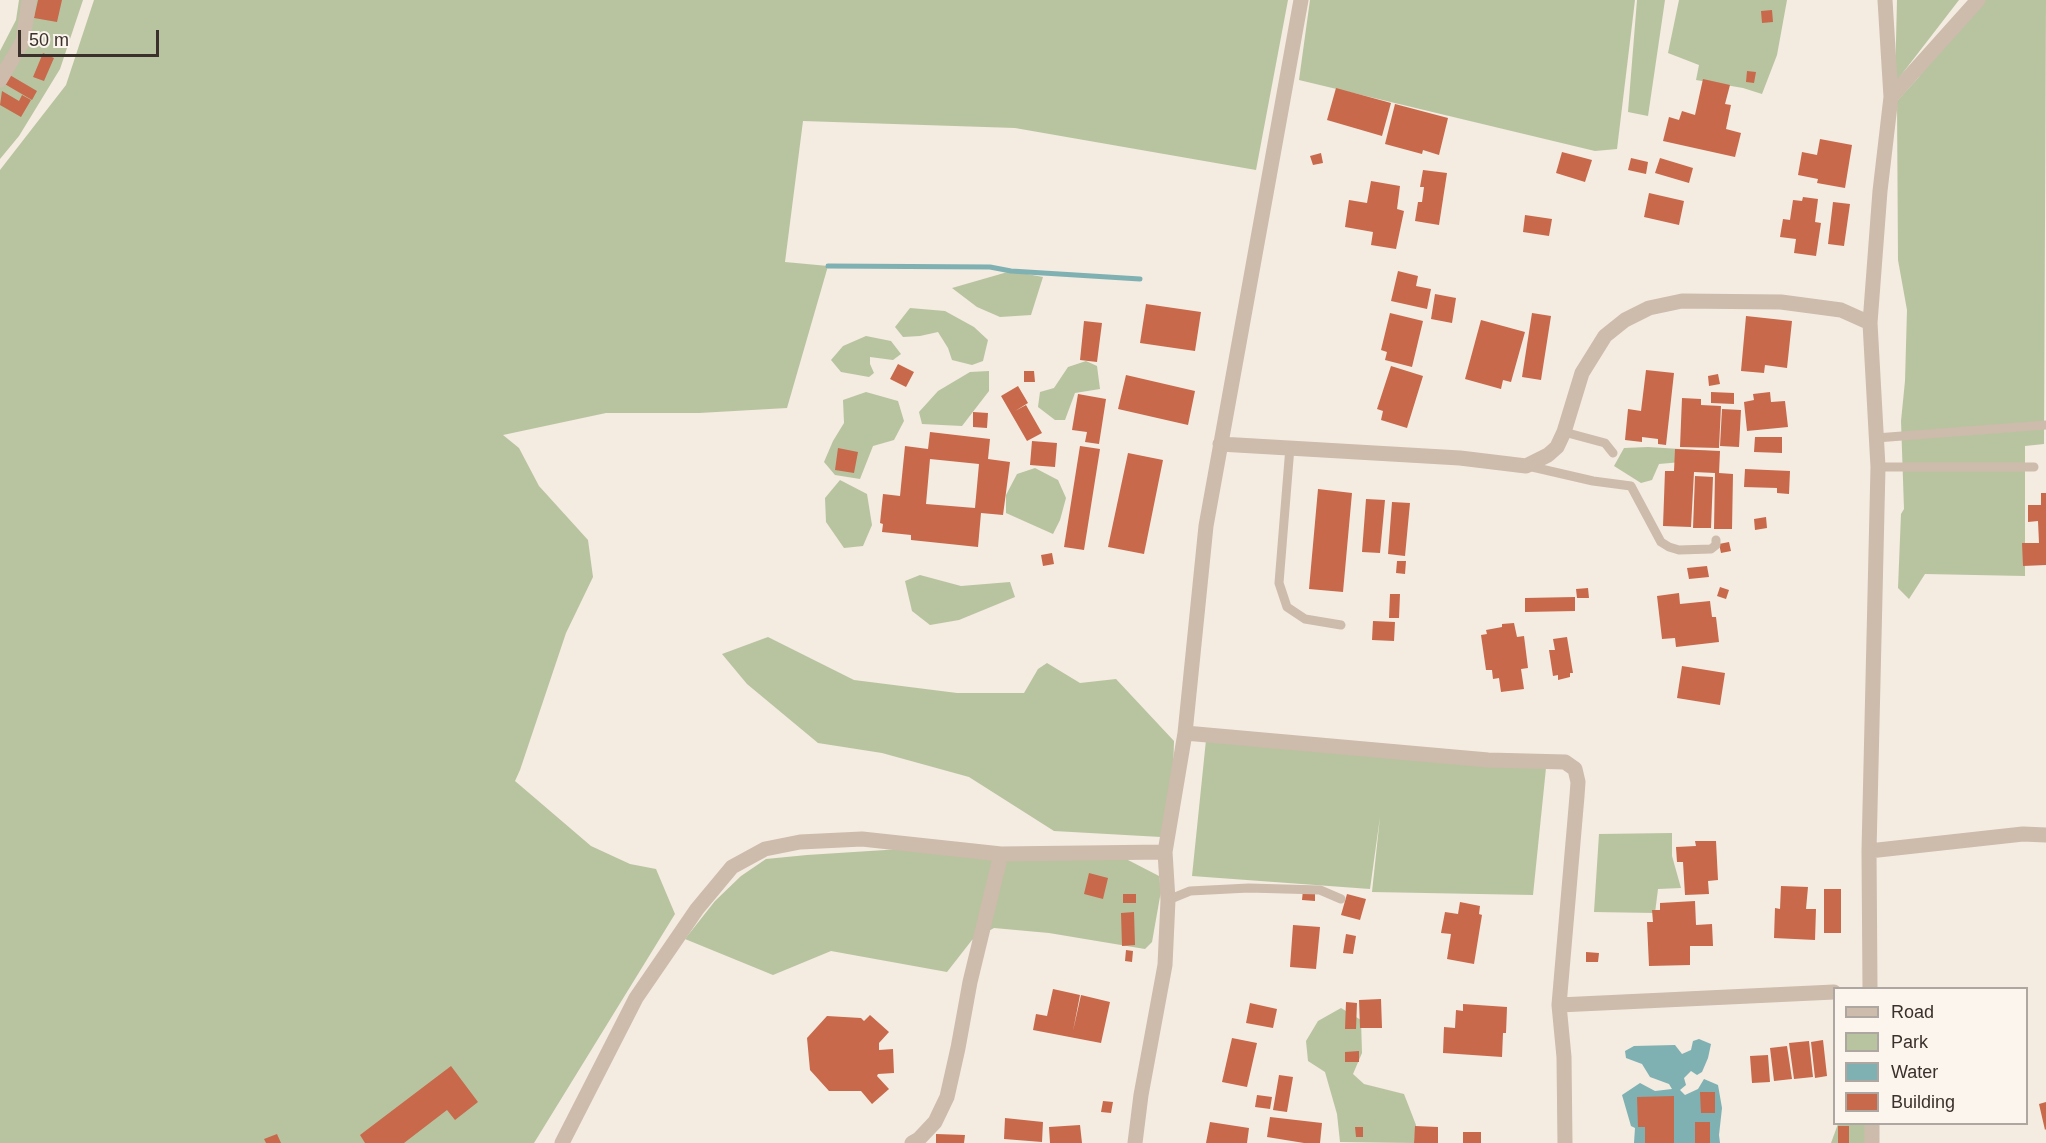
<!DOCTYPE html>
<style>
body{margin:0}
#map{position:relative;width:2046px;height:1143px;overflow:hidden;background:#f4ebe1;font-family:Helvetica,sans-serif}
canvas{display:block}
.legend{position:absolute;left:1833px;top:987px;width:195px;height:138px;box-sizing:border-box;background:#fbf5ee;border:2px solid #aea6a0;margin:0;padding:8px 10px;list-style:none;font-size:18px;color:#3b302b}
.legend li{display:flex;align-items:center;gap:12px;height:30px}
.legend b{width:30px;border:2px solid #aea6a0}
.scale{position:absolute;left:18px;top:30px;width:141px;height:27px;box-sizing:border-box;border:3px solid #3b302b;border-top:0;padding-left:8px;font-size:18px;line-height:21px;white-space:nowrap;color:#3b302b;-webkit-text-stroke:4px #fbf5ee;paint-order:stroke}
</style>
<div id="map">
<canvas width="2046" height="1143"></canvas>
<ul class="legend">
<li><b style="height:8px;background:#cdbbac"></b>Road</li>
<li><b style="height:16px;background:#b8c4a0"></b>Park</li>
<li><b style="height:16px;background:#7fb0b2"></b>Water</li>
<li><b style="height:16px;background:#c8694b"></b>Building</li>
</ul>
<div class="scale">50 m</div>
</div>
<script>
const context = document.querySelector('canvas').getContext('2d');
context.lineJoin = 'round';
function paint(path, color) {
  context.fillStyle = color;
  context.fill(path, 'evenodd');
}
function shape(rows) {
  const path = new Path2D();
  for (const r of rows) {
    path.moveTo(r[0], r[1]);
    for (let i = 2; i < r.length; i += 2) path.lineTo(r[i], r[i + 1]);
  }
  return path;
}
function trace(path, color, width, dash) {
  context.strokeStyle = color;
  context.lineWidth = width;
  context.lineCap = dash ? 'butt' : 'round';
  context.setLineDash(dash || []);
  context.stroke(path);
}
paint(shape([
 [19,0,83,0,60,69,19,136,0,159,0,51,16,20],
 [94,0,1288,0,1256,170,1015,128,803,121,785,262,828,266,787,408,699,413,606,413,503,435,519,448,539,486,588,540,593,577,566,633,520,770,515,781,591,846,630,864,656,869,675,914,534,1143,0,1143,0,170,66,85],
 [1310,0,1635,0,1617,149,1595,151,1299,80],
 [1637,0,1665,0,1648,116,1628,112],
 [1679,0,1787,0,1777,55,1762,94,1743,88,1696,80,1699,65,1668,53],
 [1897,0,1959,0,1895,83],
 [1977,0,2046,0,2044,444,2025,446,2025,576,1925,574,1909,599,1898,588,1901,514,1904,509,1901,421,1905,381,1907,310,1898,260,1897,101,1918,78],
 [1011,271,1043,277,1031,315,1000,317,977,307,952,288],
 [910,308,945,311,974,327,988,340,983,361,972,365,952,360,948,348,938,332,920,336,903,337,895,327],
 [866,336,891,341,901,354,893,360,870,357,870,364,874,373,869,377,841,372,831,360,843,346],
 [1086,361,1097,366,1100,389,1075,393,1065,420,1055,420,1038,407,1040,392,1054,388,1068,367],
 [989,371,989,391,962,426,922,424,919,412,938,391,970,372],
 [866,392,898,401,904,421,894,440,873,446,860,479,835,475,824,462,833,441,844,423,843,400],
 [1648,447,1712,451,1716,459,1659,464,1652,480,1641,483,1614,466,1624,448],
 [1035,468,1058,480,1066,498,1060,520,1053,534,1006,513,1006,495,1017,474],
 [840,480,867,494,872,525,863,546,844,548,826,522,825,498],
 [920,575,961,586,1010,582,1015,597,959,620,930,625,912,611,905,581],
 [768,637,854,680,957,693,1024,693,1038,669,1047,663,1080,683,1116,679,1174,741,1172,810,1161,837,1054,831,969,777,882,753,818,743,747,684,722,654],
 [1206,740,1546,768,1533,895,1372,892,1380,817,1370,889,1192,876],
 [1672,833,1672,856,1681,888,1658,889,1655,913,1594,912,1599,834],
 [901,849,1128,860,1159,876,1161,891,1152,942,1145,949,1049,933,994,928,972,940,947,972,831,951,773,975,685,939,715,901,741,876,766,859,807,855],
 [1341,1008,1361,1020,1362,1053,1353,1074,1364,1084,1404,1094,1416,1125,1414,1143,1340,1142,1337,1114,1325,1072,1308,1061,1306,1041,1318,1021],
 [1838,1124,1872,1124,1871,1143,1831,1143]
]), '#b8c4a0');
paint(shape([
 [1699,1039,1711,1044,1708,1058,1702,1072,1697,1075,1691,1071,1684,1078,1686,1085,1680,1090,1685,1095,1698,1089,1704,1079,1718,1085,1722,1108,1719,1135,1720,1143,1634,1143,1635,1128,1631,1126,1622,1095,1640,1083,1655,1091,1672,1089,1669,1084,1650,1077,1642,1064,1626,1058,1625,1051,1634,1046,1675,1045,1682,1054,1691,1050,1693,1041]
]), '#7fb0b2');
trace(shape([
 [828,266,990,267,1011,271,1140,279]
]), '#7fb0b2', 5);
paint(shape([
 [38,0,62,0,57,22,34,18],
 [1772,10,1773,22,1762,23,1761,11],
 [43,53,54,58,44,81,33,77],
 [1747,71,1756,72,1754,83,1746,82],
 [8,74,37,91,32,100,3,83],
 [1703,79,1730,85,1725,104,1731,105,1726,129,1741,133,1735,157,1663,141,1669,117,1679,120,1682,111,1695,115],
 [1336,88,1391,103,1382,136,1327,120],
 [2,91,19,101,22,95,31,100,21,117,0,105],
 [1395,104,1448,118,1439,155,1423,150,1422,154,1385,144],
 [1820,139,1852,145,1845,188,1817,183,1818,179,1798,175,1802,152,1817,155],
 [1562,152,1592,160,1585,182,1556,173],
 [1321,153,1323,163,1313,165,1310,156],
 [1631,158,1648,162,1646,174,1628,170],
 [1660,158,1693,168,1689,183,1655,173],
 [1423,170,1447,173,1439,225,1415,221,1418,202,1422,202,1424,187,1420,187],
 [1371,181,1400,186,1397,209,1404,211,1396,249,1371,245,1373,232,1345,227,1349,200,1367,203],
 [1649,193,1684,201,1679,225,1644,217],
 [1803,197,1818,199,1815,222,1821,223,1816,256,1794,253,1796,239,1780,237,1783,219,1790,220,1793,200,1802,201],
 [1833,202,1850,204,1844,246,1828,244],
 [1525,215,1552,219,1549,236,1523,232],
 [1398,271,1418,276,1416,286,1431,289,1427,309,1391,301],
 [1435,294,1456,298,1452,323,1431,319],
 [1146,304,1201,312,1195,351,1140,343],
 [1390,313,1423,321,1412,367,1385,360,1387,352,1381,350],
 [1532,313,1551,316,1541,380,1522,377],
 [1746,316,1792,321,1787,368,1765,365,1764,373,1741,371],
 [1481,320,1525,332,1511,382,1503,380,1501,389,1465,379],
 [1084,321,1102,323,1097,362,1080,360],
 [898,364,914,372,906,387,890,379],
 [1391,366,1423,376,1407,428,1381,420,1383,411,1377,409],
 [1646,370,1674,373,1666,445,1658,444,1658,439,1642,437,1642,442,1625,440,1628,409,1641,411],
 [1024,371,1034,371,1035,382,1024,382],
 [1718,374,1720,384,1709,386,1708,376],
 [1126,375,1195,391,1188,425,1118,409],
 [1018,386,1028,403,1015,411,1026,405,1042,433,1027,441,1001,396],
 [1711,392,1734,393,1734,404,1711,403],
 [1770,392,1771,402,1785,401,1788,427,1747,431,1744,402,1754,400,1753,394],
 [1078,394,1106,399,1099,444,1085,442,1087,432,1072,430],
 [1682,398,1701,399,1701,405,1721,406,1719,448,1680,447],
 [1722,409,1741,410,1739,447,1720,446],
 [973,412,988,413,987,428,973,427],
 [930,432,990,439,988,459,1010,462,1003,515,981,513,978,547,911,540,911,535,882,532,883,524,880,523,883,494,900,496,905,446,928,449],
 [930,459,979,464,975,508,926,504],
 [1755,437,1782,437,1782,453,1754,452],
 [1032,441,1057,443,1055,467,1030,465],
 [1080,446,1100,449,1084,550,1064,547],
 [838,448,858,452,854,473,835,470],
 [1675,449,1720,451,1719,473,1733,474,1732,529,1714,529,1715,473,1694,472,1691,527,1663,526,1665,471,1674,471],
 [1128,453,1163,460,1144,554,1108,547],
 [1745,469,1790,471,1789,494,1777,493,1777,488,1744,487],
 [1695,476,1713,477,1711,528,1693,528],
 [1318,489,1352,493,1343,592,1309,589],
 [2041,493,2046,493,2046,565,2023,566,2022,543,2039,543,2038,521,2028,522,2028,505,2041,505],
 [1366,499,1385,500,1380,553,1362,552],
 [1392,502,1410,503,1405,556,1388,554],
 [1766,517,1767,528,1755,530,1754,519],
 [1729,542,1731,551,1721,553,1719,544],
 [1052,553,1054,564,1043,566,1041,555],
 [1397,561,1406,561,1405,574,1396,573],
 [1707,566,1709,577,1689,579,1687,568],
 [1720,587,1729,590,1726,599,1717,596],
 [1588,588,1589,598,1577,598,1576,589],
 [1679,593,1680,604,1710,601,1712,617,1716,617,1719,642,1676,647,1675,638,1662,639,1657,596],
 [1390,594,1400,594,1399,618,1389,618],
 [1575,597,1575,611,1525,612,1525,598],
 [1373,621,1395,622,1394,641,1372,640],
 [1514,623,1517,637,1524,636,1528,668,1521,669,1524,689,1501,692,1499,678,1493,679,1492,670,1486,670,1481,635,1487,634,1486,630,1502,627,1502,624],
 [1567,637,1573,673,1570,673,1570,677,1558,680,1558,675,1553,676,1549,650,1555,650,1553,639],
 [1682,666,1725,673,1720,705,1677,698],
 [1695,841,1716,841,1718,880,1708,881,1709,894,1685,895,1683,862,1677,862,1676,847,1696,846],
 [1089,873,1108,878,1103,899,1084,894],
 [1781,886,1808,887,1806,909,1816,909,1815,940,1774,938,1775,908,1780,909],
 [1824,889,1841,889,1841,933,1824,933],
 [1303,890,1315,891,1315,901,1302,900],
 [1123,894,1136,894,1136,903,1123,903],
 [1347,894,1366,899,1360,920,1341,915],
 [1695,901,1696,925,1712,924,1713,946,1690,946,1690,965,1649,966,1647,922,1653,922,1652,910,1660,910,1660,903],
 [1460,902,1480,906,1479,914,1482,915,1474,964,1447,959,1451,934,1441,933,1445,912,1458,914],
 [1134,912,1135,945,1122,946,1121,913],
 [1293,925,1320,927,1316,969,1290,967],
 [1346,934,1356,936,1353,954,1343,953],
 [1126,950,1133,951,1132,962,1125,961],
 [1586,952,1599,953,1598,962,1586,962],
 [1053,989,1080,995,1073,1031,1081,995,1110,1002,1101,1043,1033,1030,1036,1014,1047,1016],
 [1381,999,1382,1028,1360,1028,1359,1000],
 [1346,1002,1357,1003,1356,1029,1345,1029],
 [1250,1003,1277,1009,1273,1028,1246,1023],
 [1463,1004,1507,1007,1506,1033,1503,1033,1502,1057,1443,1053,1444,1027,1455,1028,1456,1010,1463,1011],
 [870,1015,889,1032,879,1043,879,1050,893,1049,894,1073,878,1074,877,1076,889,1089,872,1104,861,1091,829,1091,810,1070,807,1038,827,1016,861,1018,864,1021],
 [1232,1038,1257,1043,1247,1087,1222,1082],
 [1823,1040,1827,1076,1815,1078,1811,1042],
 [1809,1041,1813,1077,1794,1079,1789,1043],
 [1787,1046,1792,1079,1774,1081,1770,1048],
 [1359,1051,1359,1062,1345,1062,1345,1052],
 [1768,1055,1770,1082,1752,1083,1750,1056],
 [451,1066,478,1102,455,1120,447,1110,404,1143,365,1143,360,1135],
 [1279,1075,1293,1077,1287,1112,1273,1110],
 [1700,1092,1715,1092,1715,1113,1701,1113],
 [1257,1095,1272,1097,1270,1109,1255,1107],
 [1674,1096,1674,1143,1645,1143,1645,1127,1638,1127,1637,1097],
 [1103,1101,1113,1102,1111,1113,1101,1112],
 [2046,1102,2046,1129,2045,1130,2039,1104],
 [1270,1117,1322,1123,1320,1143,1304,1143,1267,1137],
 [1005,1118,1043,1122,1042,1142,1004,1139],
 [1210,1122,1249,1128,1247,1143,1206,1143],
 [1695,1122,1710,1122,1710,1143,1695,1143],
 [1080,1125,1082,1143,1050,1143,1049,1127],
 [1415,1126,1438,1127,1438,1143,1414,1143],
 [1838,1126,1849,1126,1849,1143,1838,1143],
 [1355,1127,1363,1127,1363,1137,1356,1137],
 [1463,1132,1481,1132,1481,1143,1463,1143],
 [277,1134,281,1143,266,1143,264,1139],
 [936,1134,965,1135,964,1143,936,1143]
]), '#c8694b');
trace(shape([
 [1564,432,1605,443,1613,453],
 [1876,438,2046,425],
 [1290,447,1279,583,1287,607,1305,619,1341,625],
 [1528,466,1593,481,1631,486,1661,542,1669,547,1679,550,1711,549,1716,545,1716,540],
 [1878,467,2034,467],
 [1168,900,1190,891,1249,888,1320,890,1341,899]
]), '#cdbbac', 9);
trace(shape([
 [0,80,23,41,29,0],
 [1891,97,1978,0],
 [1220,444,1460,458,1526,466,1548,455,1557,447,1564,432,1582,373,1605,336,1625,320,1649,308,1682,301,1781,302,1841,310,1870,323],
 [1185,733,1488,760,1565,762,1575,769,1578,782,1577,796,1559,1005,1564,1057,1565,1143],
 [1869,851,2023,834,2046,835],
 [1870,988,1869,851,1878,467,1870,323,1880,191,1891,97,1885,0],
 [1559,1005,1834,992],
 [1872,1124,1872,1143],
 [562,1143,636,998,697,909,732,867,765,849,800,842,862,839,1001,854,1165,852],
 [912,1143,919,1139,935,1122,947,1097,958,1048,970,982,1001,854],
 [1135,1143,1141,1095,1165,965,1168,900,1165,852,1185,733,1206,526,1301,0]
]), '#cdbbac', 15);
</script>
